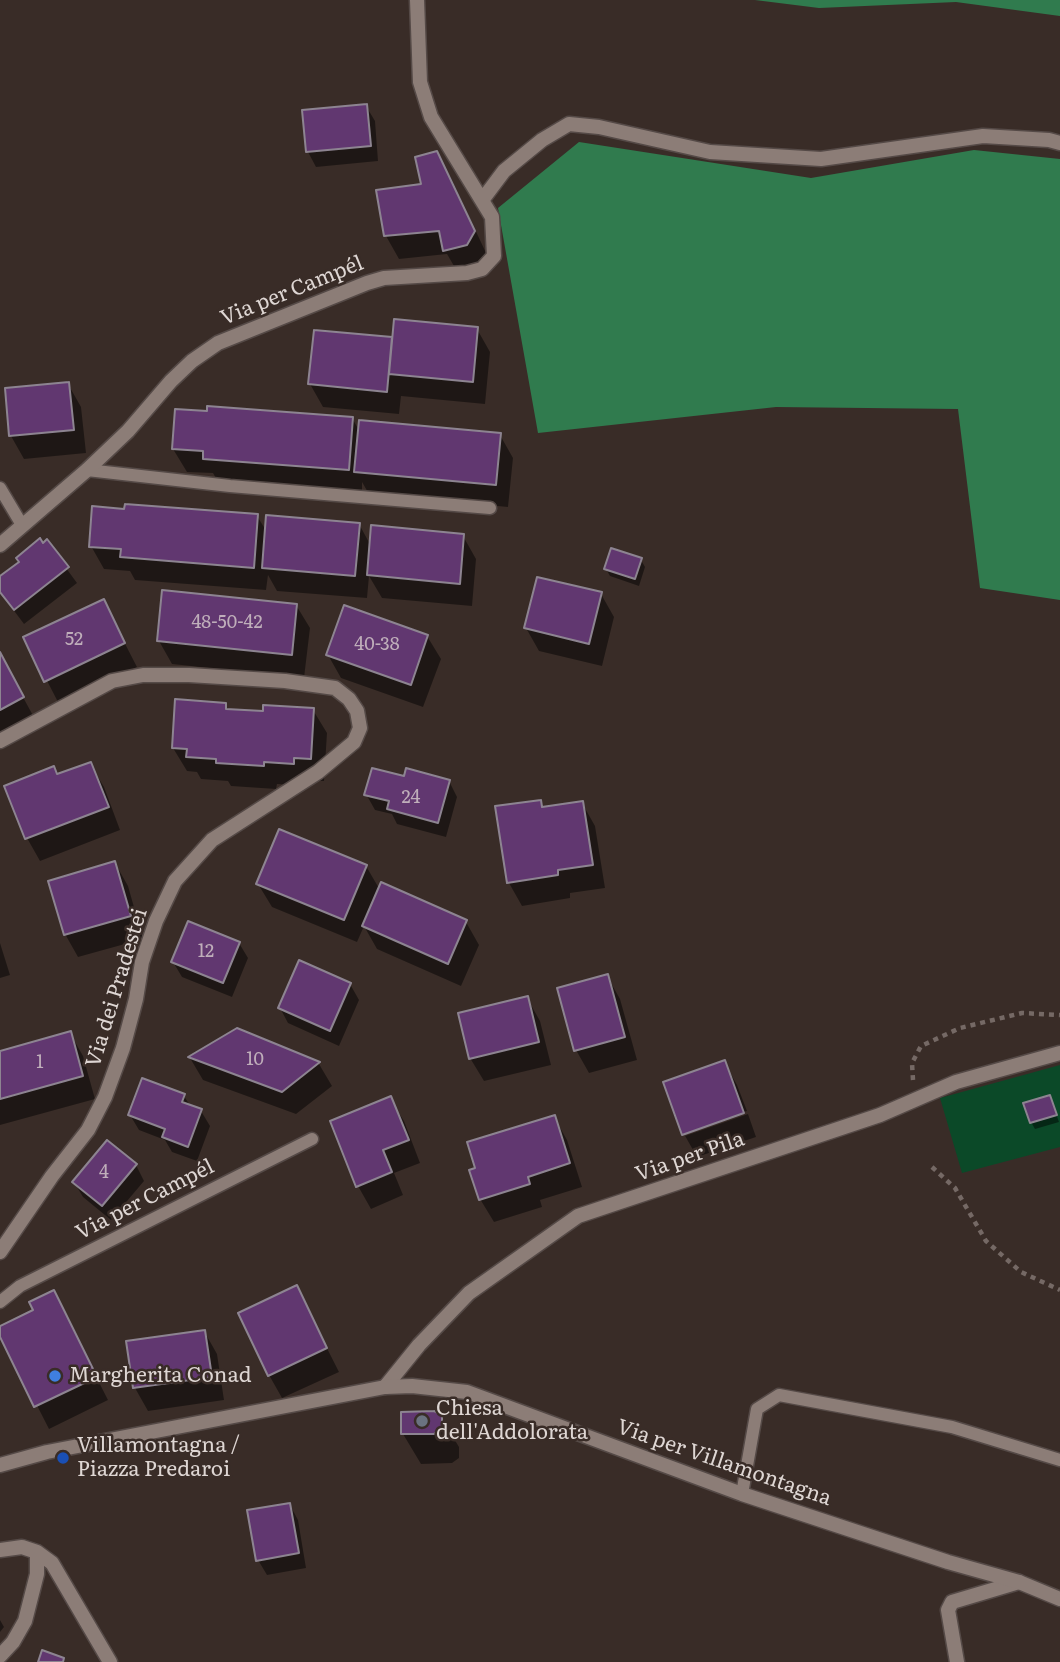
<!DOCTYPE html>
<meta charset="utf-8">
<style>
body{margin:0}
canvas{display:block;background:#392c27}
</style>
<canvas width="1060" height="1662"></canvas>
<script>
const context = document.querySelector('canvas').getContext('2d');
context.lineJoin = 'round';
function paint(path, color) {
  context.fillStyle = color;
  context.fill(path, 'evenodd');
}
function shape(rows) {
  const path = new Path2D();
  for (const r of rows) {
    path.moveTo(r[0], r[1]);
    for (let i = 2; i < r.length; i += 2) path.lineTo(r[i], r[i + 1]);
  }
  return path;
}
function trace(path, color, width, dash) {
  context.strokeStyle = color;
  context.lineWidth = width;
  context.lineCap = dash ? 'butt' : 'round';
  context.setLineDash(dash || []);
  context.stroke(path);
}
function drawText(font, color, halo, rows, align = 'center') {
  context.font = font + ' Literata,serif';
  context.lineWidth = 5;
  context.setLineDash([]);
  context.textBaseline = 'middle';
  context.strokeStyle = halo;
  context.fillStyle = color;
  for (const [text, x, y, turn = 0] of rows) {
    context.save();
    context.translate(x, y);
    context.rotate((+turn || 0) * Math.PI / 180);
    context.textAlign = isNaN(turn) ? turn : align;
    if (halo) context.strokeText(text, 0, 0);
    context.fillText(text, 0, 0);
    context.restore();
  }
}
paint(shape([
 [1060,1065,1060,1147,962,1173,940,1098]
]), '#0b4928');
paint(shape([
 [755,0,1060,0,1060,16,956,2,819,8],
 [579,142,811,178,974,150,1060,159,1060,600,980,588,958,409,776,407,538,433,498,208]
]), '#307b4e');
paint(shape([
 [366,106,375,121,378,161,316,167,308,152],
 [436,153,450,176,487,255,480,267,458,273,447,254,399,259,386,236,423,185],
 [477,329,490,352,485,404,401,396,399,414,323,407,310,384,315,332,394,339],
 [68,384,81,407,86,453,24,459,11,436,7,390],
 [352,418,360,432,500,435,513,458,508,507,369,494,362,482,362,492,218,482,213,473,187,472,173,449],
 [257,516,267,532,359,524,371,546,463,536,476,559,472,606,382,598,369,576,367,598,277,591,268,575,266,590,135,580,130,571,104,569,91,546],
 [47,542,77,583,24,624,0,592,0,578],
 [641,560,645,567,639,586,610,576,606,569],
 [601,594,614,617,602,666,539,651,526,628],
 [103,601,137,667,59,704,25,638],
 [296,605,310,628,304,678,172,664,159,641],
 [427,636,441,659,423,707,341,678,328,655],
 [0,655,36,721,0,737],
 [225,704,229,711,264,713,313,710,327,733,324,781,307,781,306,786,277,784,276,789,231,786,228,781,201,779,197,772,187,771,173,748],
 [90,764,104,787,120,830,40,861,27,838,7,787,58,776],
 [405,779,449,781,457,797,446,837,397,824,392,814,375,810,366,794],
 [540,801,544,808,582,803,595,826,605,888,570,893,570,898,522,906,509,883],
 [115,863,128,886,143,939,78,957,65,934],
 [366,866,380,890,466,922,479,945,461,986,377,949,364,926,357,942,272,907,258,884],
 [0,943,10,975,0,978],
 [239,943,248,958,232,997,182,977,173,962],
 [607,976,620,999,637,1060,589,1073,576,1050],
 [350,984,359,1000,339,1046,288,1023,280,1008],
 [527,998,540,1021,551,1065,484,1081,470,1058],
 [237,1030,319,1064,332,1086,296,1114,203,1080,190,1058],
 [70,1033,83,1056,95,1099,0,1125,0,1053],
 [724,1062,737,1085,747,1111,685,1132,685,1136,748,1114,756,1137,697,1157,684,1134],
 [184,1096,191,1107,201,1111,210,1126,197,1161,172,1152,165,1140,139,1130,130,1115],
 [1050,1097,1059,1122,1035,1129,1031,1122],
 [390,1099,404,1121,420,1163,394,1173,403,1195,371,1209,358,1186],
 [554,1117,567,1140,582,1187,540,1200,542,1207,494,1222,480,1199],
 [136,1165,144,1181,111,1220,83,1197,74,1182],
 [296,1287,339,1372,282,1398,269,1375],
 [53,1292,108,1400,49,1429,0,1333,0,1328,35,1311],
 [204,1331,217,1354,224,1400,148,1411,135,1388,128,1342],
 [441,1417,459,1447,459,1458,452,1463,421,1464,403,1434],
 [290,1505,298,1520,306,1568,267,1575,258,1560],
 [0,1620,4,1627,0,1632]
]), '#0007');
const building = shape([
 [367,104,371,146,306,152,302,110,367,104],
 [437,151,475,231,467,245,443,251,439,231,384,236,376,190,421,184,415,157,437,151],
 [394,319,478,327,473,382,389,374,394,319],
 [314,330,392,337,387,392,308,384,314,330],
 [69,382,74,430,9,436,5,388,69,382],
 [207,406,353,417,349,470,203,459,203,451,172,449,175,409,207,411,207,406],
 [359,420,501,433,496,485,354,472,359,420],
 [125,504,258,514,254,568,120,557,121,549,89,547,92,506,124,509,125,504],
 [266,515,360,523,355,576,262,568,266,515],
 [371,525,464,534,460,584,367,575,371,525],
 [40,538,43,543,47,539,69,567,14,610,0,592,0,576,19,562,16,558,40,538],
 [611,548,642,558,635,579,604,569,611,548],
 [537,577,602,592,589,644,524,628,537,577],
 [162,590,297,604,292,655,157,641,162,590],
 [104,599,125,643,44,682,23,637,104,599],
 [344,605,428,635,411,685,326,655,344,605],
 [0,652,24,697,0,710,0,652],
 [175,699,226,703,226,709,263,711,263,705,314,708,311,759,294,758,294,764,264,762,264,766,216,763,216,759,186,757,187,749,172,748,175,699],
 [91,762,109,807,25,839,4,786,54,766,57,774,91,762],
 [372,768,404,776,406,768,450,780,438,823,387,809,389,801,364,795,372,768],
 [541,800,542,807,583,801,593,865,558,870,558,875,507,883,495,806,541,800],
 [279,829,367,865,344,920,256,884,279,829],
 [115,861,131,916,64,935,48,881,115,861],
 [381,882,467,920,448,964,362,926,381,882],
 [188,921,240,942,223,983,171,962,188,921],
 [299,960,351,983,330,1031,278,1008,299,960],
 [608,974,625,1037,574,1051,557,988,608,974],
 [528,996,539,1042,469,1059,458,1013,528,996],
 [237,1028,320,1062,282,1092,188,1057,237,1028],
 [71,1031,83,1076,0,1099,0,1051,71,1031],
 [725,1060,744,1113,682,1135,663,1082,725,1060],
 [142,1078,185,1094,182,1102,202,1109,188,1147,162,1137,165,1129,128,1115,142,1078],
 [1050,1095,1057,1115,1030,1123,1023,1103,1050,1095],
 [391,1096,409,1140,383,1150,392,1172,356,1187,330,1121,391,1096],
 [555,1115,570,1163,528,1177,530,1184,479,1200,469,1170,475,1168,467,1142,555,1115],
 [107,1140,137,1164,102,1206,72,1182,107,1140],
 [297,1285,327,1348,268,1376,238,1313,297,1285],
 [54,1290,97,1377,34,1407,0,1337,0,1326,33,1310,29,1302,54,1290],
 [205,1330,212,1377,133,1388,126,1341,205,1330],
 [434,1411,442,1415,442,1427,434,1434,401,1434,401,1412,434,1411],
 [290,1503,299,1553,256,1561,247,1510,290,1503],
 [42,1650,64,1658,63,1662,38,1662,42,1650]
]);
paint(building, '#613770');
trace(building, '#8d8491', 2);
const service = shape([
 [87,470,230,486,490,508],
 [0,488,22,525],
 [0,1302,20,1286,312,1139],
 [742,1494,757,1409,779,1395,952,1427,1060,1460]
]);
const minor = shape([
 [483,199,504,171,542,140,569,124,599,127,710,152,821,159,983,136,1049,140,1060,143],
 [0,545,87,470,128,431,171,381,192,361,218,343,367,283,384,278,467,273,482,269,494,256,492,217,431,117,420,82,417,0],
 [0,741,112,681,143,675,189,675,285,681,335,688,349,699,357,711,360,728,354,742,318,772,212,840,175,881,156,921,142,962,136,999,123,1048,105,1097,88,1130,52,1176,0,1252],
 [385,1387,419,1345,469,1293,578,1216,880,1115,956,1082,1060,1053],
 [0,1550,22,1547,37,1552,52,1563,110,1662],
 [0,1656,13,1642,25,1621,37,1574,37,1552],
 [957,1662,948,1610,952,1602,1019,1582]
]);
const tertiary = shape([
 [0,1465,47,1452,385,1387,412,1386,467,1392,742,1494,948,1562,1019,1582,1060,1599]
]);
trace(service, '#554a47', 15);
trace(minor, '#554a47', 17);
trace(tertiary, '#554a47', 17);
trace(shape([
 [913,1080,912,1063,921,1046,960,1028,1022,1013,1060,1015],
 [932,1167,955,1188,986,1241,1021,1272,1060,1290]
]), '#756965', 4.5, [5, 5]);
trace(service, '#8c7d77', 12);
trace(minor, '#8c7d77', 14);
trace(tertiary, '#8c7d77', 14);
for (const [x, y, r, color] of [
 [55,1376,7,"#3f7fe0"],
 [422,1421,7,"#6b7280"],
 [63,1458,7,"#1a4fb4"]
]) {
  const dot = new Path2D();
  dot.arc(x, y, r, 0, 2 * Math.PI);
  context.fillStyle = color;
  context.fill(dot);
  trace(dot, '#392c27', 2.5);
}
drawText('18px', '#bfaeba', null, [
 ["48-50-42",227,623],
 ["52",74,640],
 ["40-38",377,645],
 ["24",411,798],
 ["12",206,952],
 ["10",255,1060],
 ["1",40,1063],
 ["4",104,1173]
]);
drawText('21px', '#ded6d3', '#392c27', [
 ["Via per Campél",292,291,-22],
 ["Via dei Pradestei",117,988,-73],
 ["Via per Pila",690,1157,-19],
 ["Via per Campél",145,1200,-27],
 ["Via per Villamontagna",724,1463,19]
]);
drawText('21px', '#ded6d3', '#392c27', [
 ["Margherita Conad",69,1376],
 ["Chiesa",436,1409],
 ["dell'Addolorata",436,1433],
 ["Villamontagna /",77,1446],
 ["Piazza Predaroi",77,1470]
], 'left');
</script>
